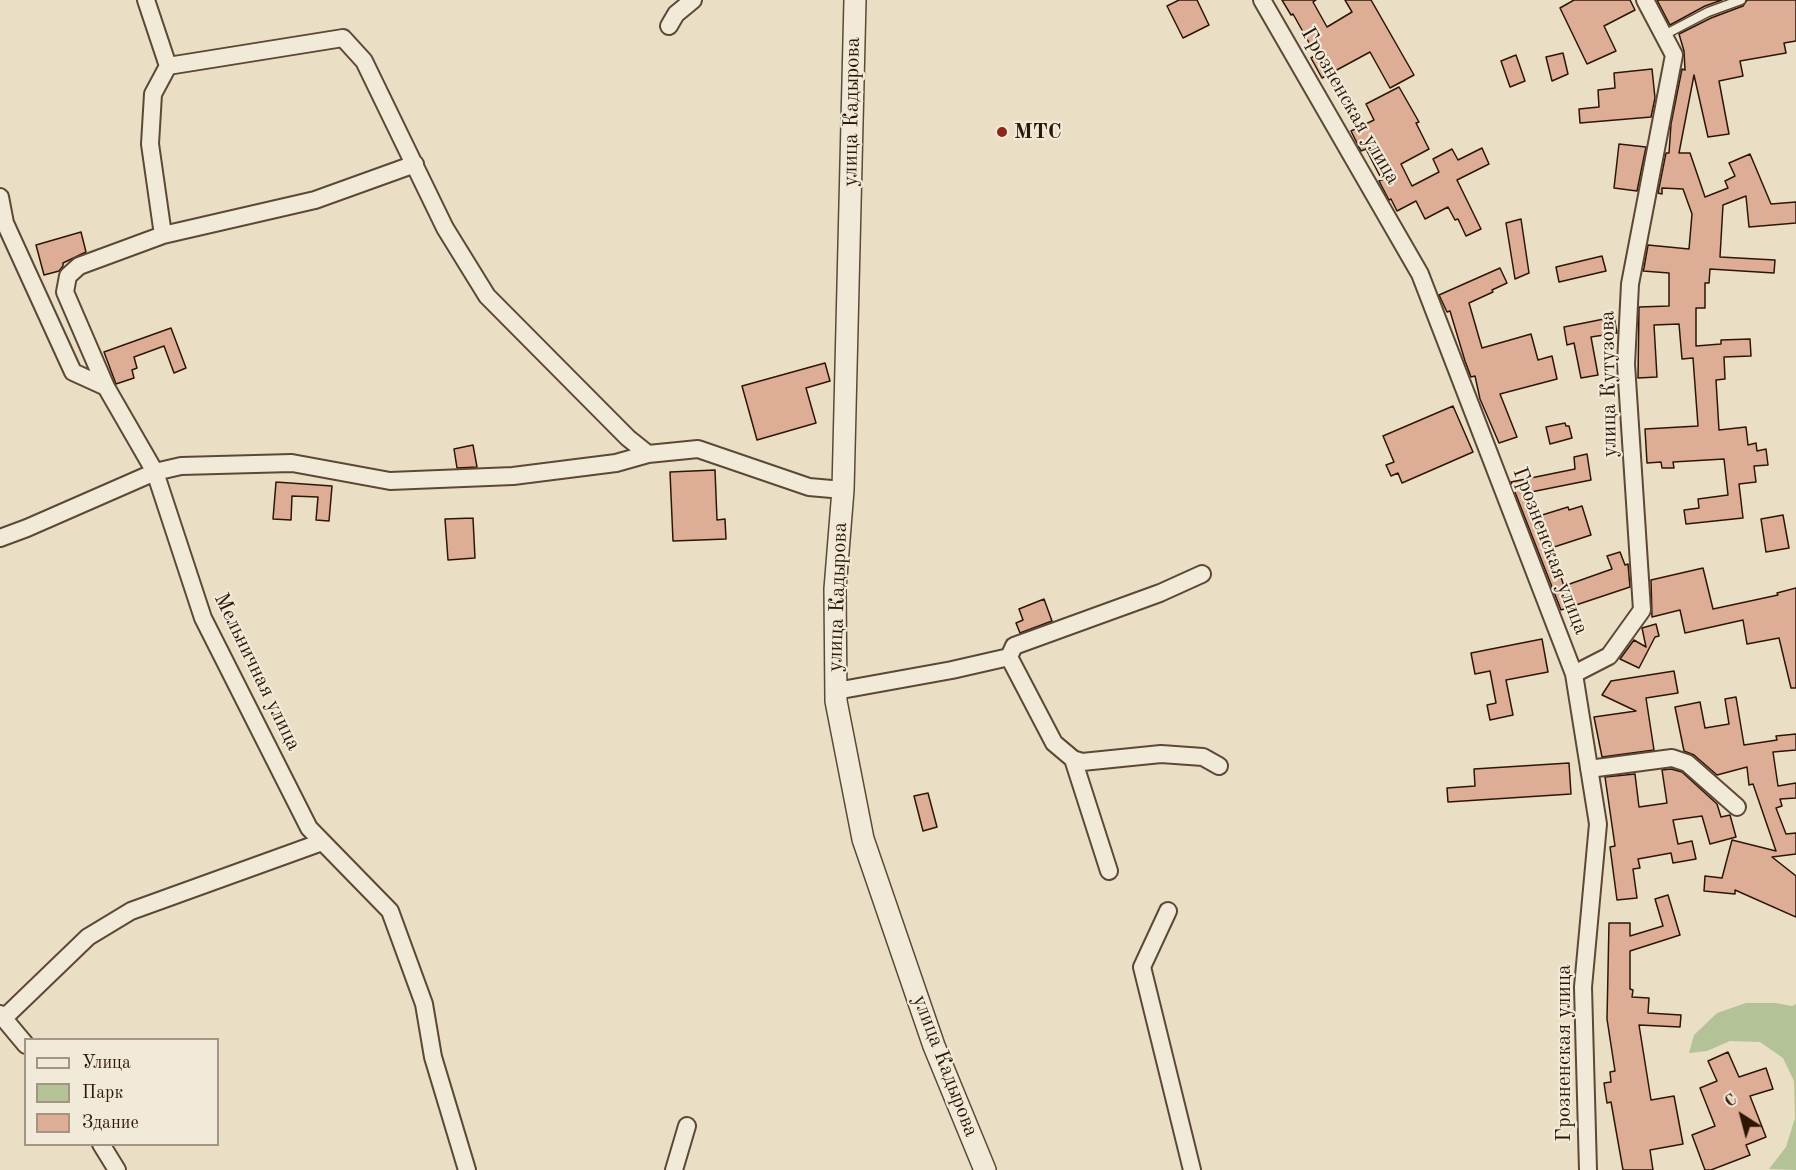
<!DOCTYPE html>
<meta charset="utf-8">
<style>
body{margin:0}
#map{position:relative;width:1796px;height:1170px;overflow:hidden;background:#eadfc4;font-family:"Old Standard TT",serif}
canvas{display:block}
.legend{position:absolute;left:24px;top:1038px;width:195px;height:108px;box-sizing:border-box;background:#f1ead9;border:2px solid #a39585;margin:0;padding:8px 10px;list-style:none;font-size:18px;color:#2e1606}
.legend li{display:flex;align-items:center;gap:12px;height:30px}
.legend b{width:30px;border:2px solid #a39585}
.north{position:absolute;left:1712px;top:1086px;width:60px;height:60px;-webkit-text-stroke:4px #f1ead9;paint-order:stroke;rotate:324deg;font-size:16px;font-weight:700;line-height:24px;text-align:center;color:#2e1606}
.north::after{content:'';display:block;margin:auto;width:21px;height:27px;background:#2e1606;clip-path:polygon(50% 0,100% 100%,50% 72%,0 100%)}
</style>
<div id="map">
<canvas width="1796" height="1170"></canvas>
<ul class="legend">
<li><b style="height:8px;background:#f1ead9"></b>Улица</li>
<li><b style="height:16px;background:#b3c297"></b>Парк</li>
<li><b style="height:16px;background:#ddad95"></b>Здание</li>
</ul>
<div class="north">С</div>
</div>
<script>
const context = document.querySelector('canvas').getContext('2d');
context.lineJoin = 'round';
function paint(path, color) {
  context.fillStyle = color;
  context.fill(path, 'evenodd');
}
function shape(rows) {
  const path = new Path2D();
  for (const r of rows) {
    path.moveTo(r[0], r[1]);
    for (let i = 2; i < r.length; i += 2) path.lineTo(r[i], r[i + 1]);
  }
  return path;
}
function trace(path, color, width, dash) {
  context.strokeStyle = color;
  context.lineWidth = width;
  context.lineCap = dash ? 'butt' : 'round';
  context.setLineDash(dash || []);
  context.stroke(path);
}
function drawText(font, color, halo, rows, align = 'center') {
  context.font = font + ' "Old Standard TT",serif';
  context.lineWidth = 4.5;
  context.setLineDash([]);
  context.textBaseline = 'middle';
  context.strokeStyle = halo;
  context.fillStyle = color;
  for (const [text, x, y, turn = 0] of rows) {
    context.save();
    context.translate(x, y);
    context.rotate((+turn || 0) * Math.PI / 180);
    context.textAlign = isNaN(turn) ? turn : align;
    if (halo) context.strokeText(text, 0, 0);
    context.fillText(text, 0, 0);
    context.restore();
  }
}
paint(shape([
 [1746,1003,1776,1003,1792,1006,1796,1004,1796,1170,1769,1169,1786,1147,1795,1118,1794,1081,1783,1058,1760,1042,1730,1041,1707,1051,1689,1053,1694,1035,1717,1013]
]), '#b3c297');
const building = shape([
 [1179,0,1197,0,1209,25,1183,38,1167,6,1179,0],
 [1282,0,1316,0,1313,2,1327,27,1352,12,1345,0,1371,0,1414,75,1390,88,1370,52,1322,78,1311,58,1316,55,1293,14,1291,15,1282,0],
 [1574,0,1630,0,1635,10,1604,26,1616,51,1587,64,1560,8,1574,0],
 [1657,0,1722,0,1705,6,1670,25,1657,0],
 [1747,0,1796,0,1796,41,1784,43,1786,53,1740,61,1743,76,1719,81,1729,134,1708,137,1694,75,1679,153,1690,153,1705,197,1728,188,1725,181,1735,176,1729,163,1750,154,1771,204,1796,202,1796,223,1749,227,1746,196,1723,205,1720,257,1775,260,1774,273,1710,269,1709,283,1705,283,1705,308,1696,308,1696,346,1721,344,1721,340,1750,339,1751,356,1724,357,1725,379,1716,380,1719,430,1746,427,1748,445,1756,443,1757,451,1766,449,1768,465,1754,466,1756,482,1739,484,1743,518,1686,524,1684,510,1699,508,1698,499,1728,495,1724,459,1673,462,1674,468,1662,468,1661,462,1647,463,1645,429,1698,426,1693,358,1682,359,1679,324,1654,325,1657,377,1638,378,1639,307,1669,306,1669,273,1643,271,1644,268,1648,245,1689,249,1692,214,1683,189,1662,188,1662,194,1658,193,1666,153,1669,153,1671,124,1682,69,1685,70,1684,51,1679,34,1711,18,1743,6,1747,0],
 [1563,53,1568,74,1552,81,1546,57,1563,53],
 [1516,55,1525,81,1510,87,1501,61,1516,55],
 [1652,69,1655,98,1651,117,1580,123,1579,109,1599,107,1598,90,1615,88,1614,73,1652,69],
 [1399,87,1419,122,1416,123,1429,149,1401,164,1412,186,1439,172,1433,159,1452,149,1458,160,1482,148,1489,164,1457,180,1481,229,1466,236,1458,219,1455,220,1448,207,1425,219,1416,201,1397,211,1391,199,1389,200,1379,181,1382,180,1366,149,1361,151,1351,131,1374,120,1366,104,1399,87],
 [1619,144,1646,147,1637,191,1614,188,1619,144],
 [1521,219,1529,273,1515,279,1506,223,1521,219],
 [81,232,86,252,63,263,63,266,59,271,44,275,36,245,81,232],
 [1602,256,1606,271,1559,282,1556,267,1602,256],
 [1500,268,1507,283,1492,290,1493,292,1469,303,1482,348,1531,334,1538,360,1552,356,1557,379,1500,394,1517,437,1499,443,1480,399,1475,376,1471,377,1465,361,1450,311,1447,312,1439,295,1500,268],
 [1614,317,1617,333,1591,337,1598,375,1581,378,1574,343,1567,345,1564,327,1614,317],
 [171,328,186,368,174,373,164,346,134,357,137,368,132,370,134,378,116,384,104,352,171,328],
 [825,363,830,381,806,388,816,423,757,440,742,386,825,363],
 [1453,406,1473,452,1402,483,1398,473,1391,476,1386,465,1394,462,1383,436,1453,406],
 [1565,423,1566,426,1569,426,1572,438,1550,444,1546,427,1565,423],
 [473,445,477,467,457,468,454,449,473,445],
 [1587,454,1591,480,1531,492,1539,516,1568,507,1569,510,1582,506,1591,535,1551,548,1564,586,1612,569,1607,556,1620,552,1625,565,1628,564,1630,587,1561,610,1511,482,1575,469,1574,457,1587,454],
 [715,470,717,520,725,519,726,539,673,541,670,472,715,470],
 [276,482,332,486,329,521,316,520,318,497,292,496,291,520,273,519,276,482],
 [1783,515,1789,548,1766,552,1761,519,1783,515],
 [473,518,475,558,448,560,445,519,473,518],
 [1703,568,1713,609,1778,595,1777,593,1796,588,1796,688,1791,688,1779,638,1747,644,1743,620,1685,633,1680,610,1652,617,1651,580,1703,568],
 [1044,599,1052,621,1020,633,1016,623,1023,620,1019,609,1044,599],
 [1656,624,1659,636,1655,637,1639,668,1620,659,1634,640,1646,647,1642,628,1656,624],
 [1542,639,1548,672,1506,680,1513,715,1490,720,1487,705,1496,703,1490,671,1475,674,1471,653,1542,639],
 [1674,671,1678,693,1646,698,1654,750,1602,757,1594,717,1636,711,1602,695,1611,681,1674,671],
 [1736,697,1744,745,1777,740,1776,736,1796,734,1796,750,1773,752,1778,786,1796,783,1796,798,1780,799,1782,806,1776,808,1786,834,1796,833,1796,854,1772,857,1796,876,1796,917,1735,890,1735,894,1704,891,1705,876,1722,878,1732,840,1776,851,1753,784,1749,785,1747,767,1717,775,1694,755,1684,751,1675,707,1700,702,1705,728,1729,724,1725,699,1736,697],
 [1569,763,1571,794,1448,802,1447,788,1475,786,1474,769,1569,763],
 [1671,769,1682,772,1717,804,1721,817,1730,815,1736,837,1710,844,1702,816,1673,820,1678,844,1692,841,1696,859,1673,863,1671,853,1638,859,1640,868,1633,869,1637,898,1617,900,1610,847,1615,846,1605,777,1635,774,1639,807,1667,803,1662,770,1671,769],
 [928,793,937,827,923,831,914,796,928,793],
 [1668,895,1680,935,1630,951,1630,989,1633,990,1632,997,1649,998,1648,1013,1681,1015,1680,1027,1639,1025,1651,1100,1674,1096,1683,1144,1650,1150,1653,1170,1623,1170,1611,1102,1607,1103,1604,1083,1611,1082,1610,1072,1615,1071,1607,1019,1609,923,1630,923,1630,936,1663,926,1655,899,1668,895],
 [1728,1052,1739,1077,1766,1068,1773,1089,1750,1096,1766,1137,1746,1145,1750,1155,1711,1170,1705,1170,1692,1135,1715,1126,1700,1088,1717,1081,1708,1061,1728,1052]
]);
paint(building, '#ddad95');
trace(building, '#2e1606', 1.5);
const service = shape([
 [1664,35,1708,12,1741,0]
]);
const minor = shape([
 [146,0,168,66,153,94,150,144,163,235],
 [1262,0,1420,274,1574,674,1598,824,1583,987,1588,1170],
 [669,26,676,14,693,0],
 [168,66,343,38,364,61,445,228,487,296,628,438,648,454,698,449,809,487,843,490],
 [0,197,5,223,73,372,106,387,155,472,203,618,309,828,390,911,424,1004,433,1057,467,1170],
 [106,387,65,292,68,276,79,266,163,235,315,200,415,164],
 [0,538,27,528,155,472,181,466,292,463,390,481,513,476,616,463,648,454],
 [1009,657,1054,743,1073,759,1082,762,1161,754,1203,757,1219,766],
 [1009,657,1014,646,1160,593,1202,574],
 [1574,674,1609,656,1642,610,1626,364,1630,284,1674,55,1645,0],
 [836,691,952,670,1009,657],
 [1073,759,1109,871],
 [1589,769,1672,758,1687,763,1737,807],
 [1168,911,1142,967,1192,1170],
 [0,1014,26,1045],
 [4,1018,88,937,131,911,322,842],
 [101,1144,117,1170],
 [674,1170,687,1126]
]);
const tertiary = shape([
 [855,0,843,490,835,589,836,701,863,839,934,1046,985,1170]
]);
trace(service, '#5d4836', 11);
trace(minor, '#5d4836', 20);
trace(tertiary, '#5d4836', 24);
trace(service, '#f1ead9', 8);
trace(minor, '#f1ead9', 16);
trace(tertiary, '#f1ead9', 21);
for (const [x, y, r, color] of [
 [1002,132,6,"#8f2418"]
]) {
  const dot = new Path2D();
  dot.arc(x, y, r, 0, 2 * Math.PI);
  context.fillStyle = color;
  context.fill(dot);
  trace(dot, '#f1ead9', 2);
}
drawText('21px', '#2e1606', '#f1ead9', [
 ["Грозненская улица",1350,106,60],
 ["улица Кадырова",852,112,-89],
 ["улица Кутузова",1609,384,-91],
 ["Грозненская улица",1550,551,69],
 ["улица Кадырова",838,597,-88],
 ["Мельничная улица",257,672,64],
 ["Грозненская улица",1564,1053,-90],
 ["улица Кадырова",945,1066,69]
]);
drawText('bold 21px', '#2e1606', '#f1ead9', [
 ["МТС",1014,132]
], 'left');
</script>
